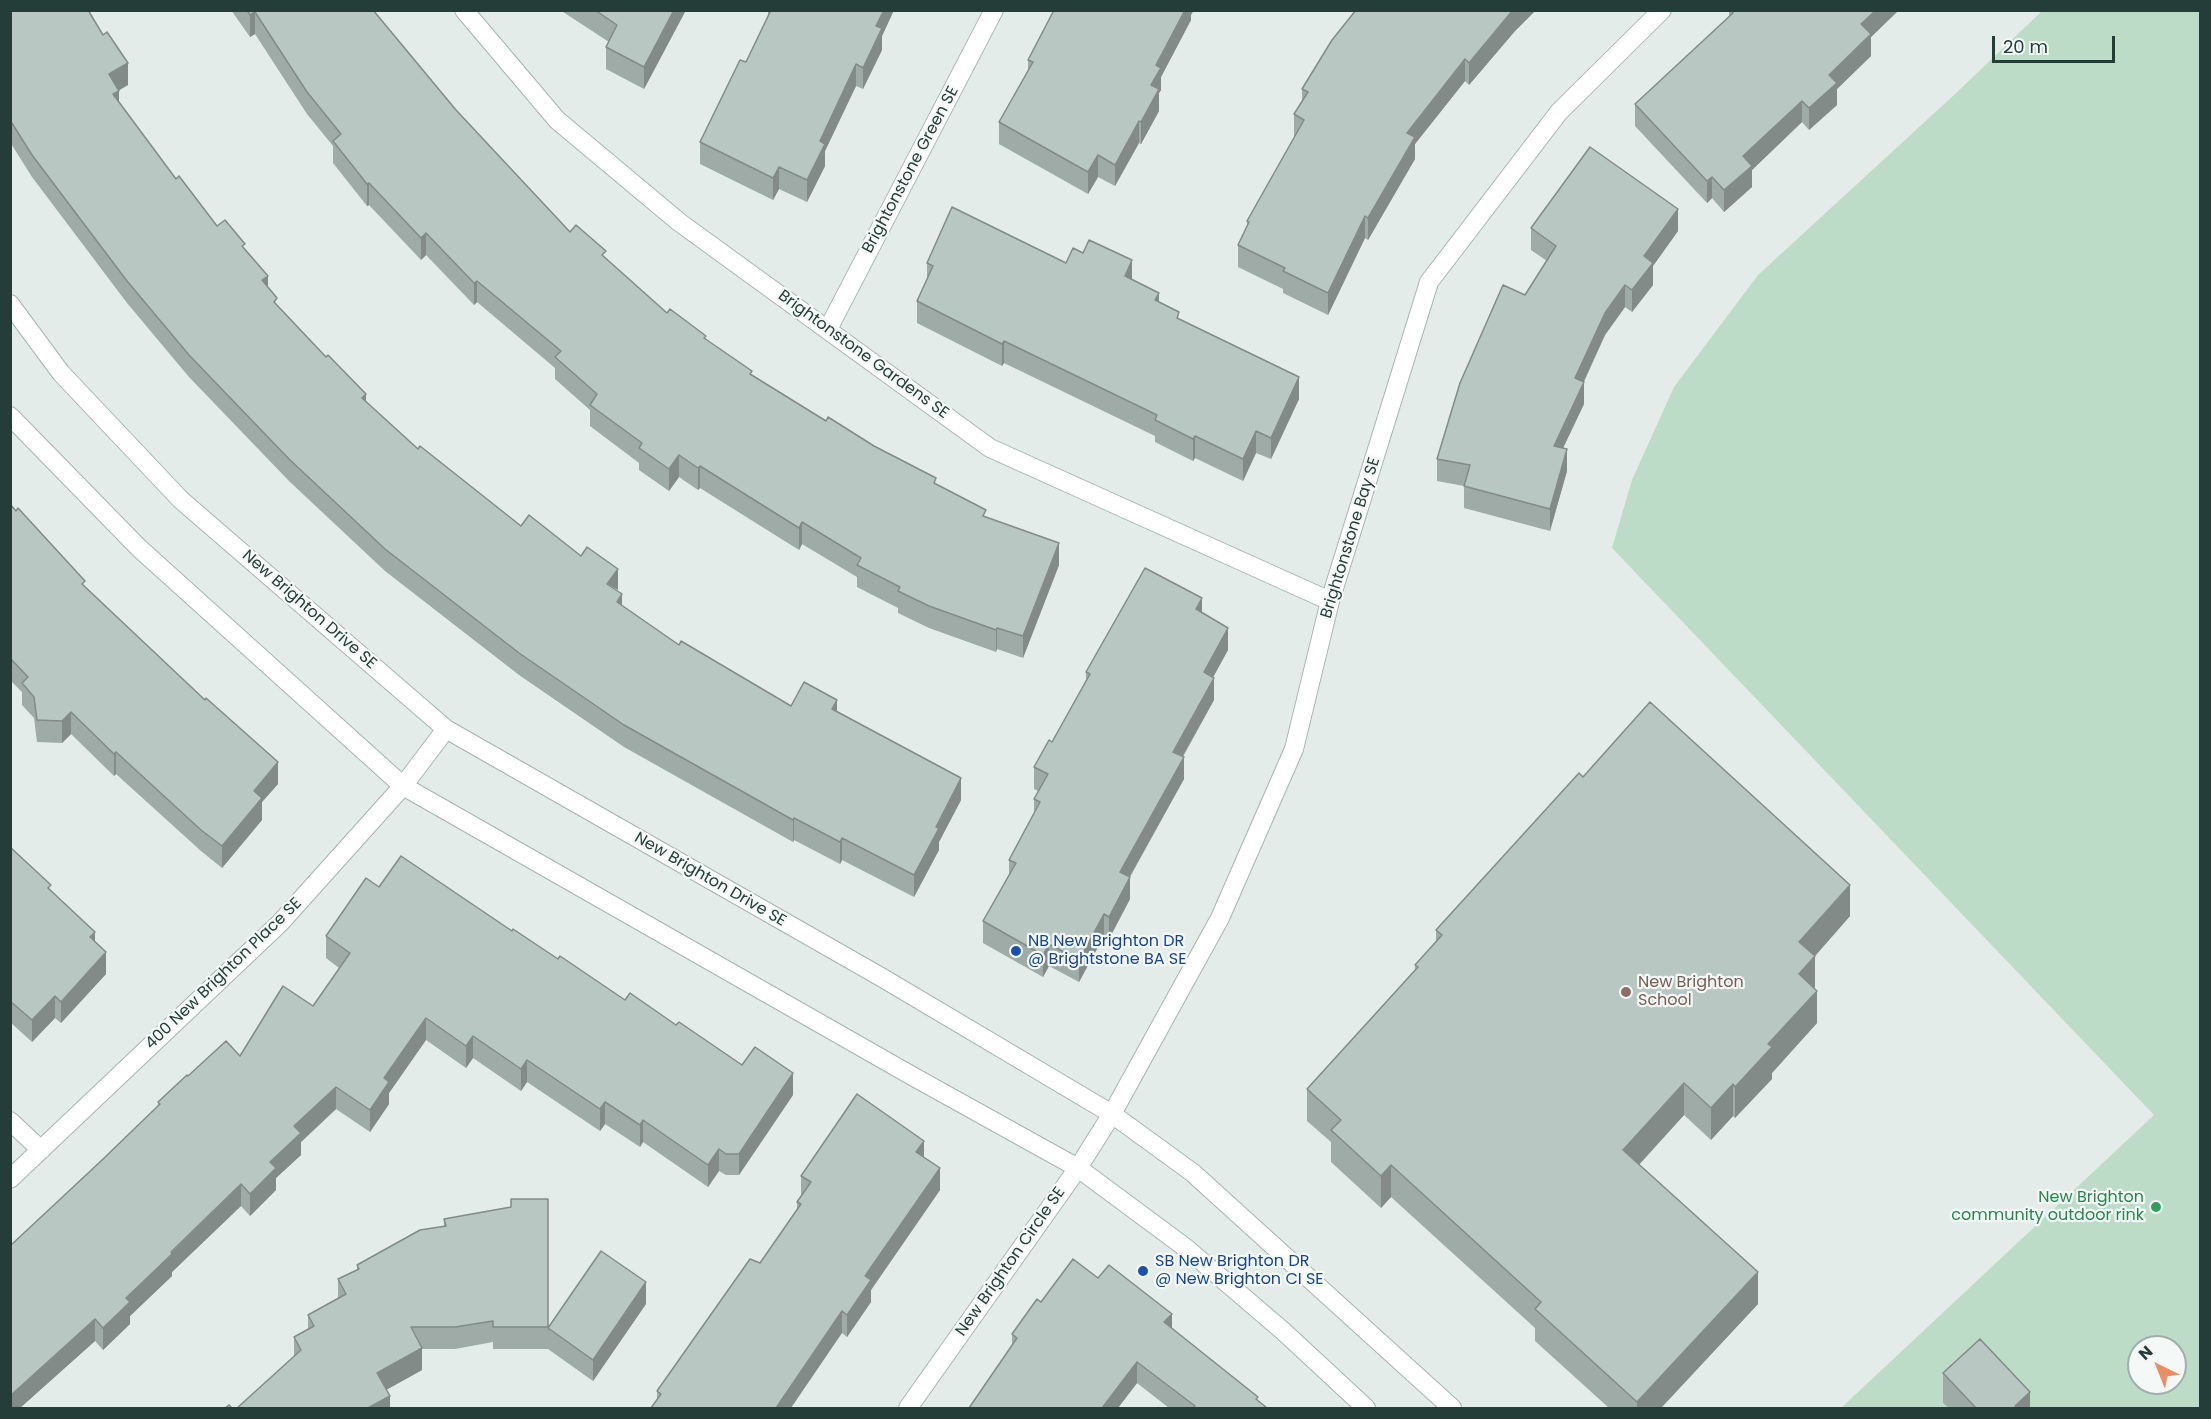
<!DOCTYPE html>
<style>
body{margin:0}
#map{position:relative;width:2211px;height:1419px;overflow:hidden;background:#e3ece9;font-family:Poppins,sans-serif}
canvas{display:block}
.frame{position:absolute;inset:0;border:12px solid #243d38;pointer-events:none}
.north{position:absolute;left:2127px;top:1335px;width:60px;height:60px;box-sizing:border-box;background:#f4f9f7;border:2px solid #a1aeab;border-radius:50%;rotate:317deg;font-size:16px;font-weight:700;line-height:24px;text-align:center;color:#243d38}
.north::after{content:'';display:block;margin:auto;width:21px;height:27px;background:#eb8f63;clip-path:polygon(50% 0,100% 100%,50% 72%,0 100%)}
.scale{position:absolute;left:1992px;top:36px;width:123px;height:27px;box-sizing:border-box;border:3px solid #243d38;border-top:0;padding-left:8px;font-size:18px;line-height:21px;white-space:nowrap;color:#243d38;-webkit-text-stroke:4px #f4f9f7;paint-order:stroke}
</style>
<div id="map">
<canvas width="2211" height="1419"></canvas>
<div class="frame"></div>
<div class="north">N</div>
<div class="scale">20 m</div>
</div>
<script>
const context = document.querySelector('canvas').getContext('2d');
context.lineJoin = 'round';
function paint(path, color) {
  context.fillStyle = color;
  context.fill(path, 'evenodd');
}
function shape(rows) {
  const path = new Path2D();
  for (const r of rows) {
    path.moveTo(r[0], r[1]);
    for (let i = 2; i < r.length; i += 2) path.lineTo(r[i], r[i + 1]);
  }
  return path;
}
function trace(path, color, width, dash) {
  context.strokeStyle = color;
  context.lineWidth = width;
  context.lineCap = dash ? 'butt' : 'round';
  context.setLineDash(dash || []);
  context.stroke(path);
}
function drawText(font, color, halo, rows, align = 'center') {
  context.font = font + ' Poppins,sans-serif';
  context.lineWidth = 4.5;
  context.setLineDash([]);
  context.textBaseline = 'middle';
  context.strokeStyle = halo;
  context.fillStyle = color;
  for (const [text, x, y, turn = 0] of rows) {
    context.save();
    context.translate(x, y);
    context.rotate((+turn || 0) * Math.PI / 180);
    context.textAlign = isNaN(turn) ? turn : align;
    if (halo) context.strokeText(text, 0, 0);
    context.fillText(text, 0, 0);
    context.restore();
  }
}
paint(shape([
 [2042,11,2200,11,2200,1408,1841,1408,2154,1115,1612,548,1632,480,1674,387,1758,275,1954,95],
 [2139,1347,2175,1347,2175,1383,2139,1383]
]), '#bddcc8');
const minor = shape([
 [464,10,557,120,679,222,990,448,1330,601],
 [10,304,61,373,181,500,446,729,881,977,1112,1114,1193,1173,1452,1408],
 [828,329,994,10],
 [10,416,139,548,403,786,914,1077,1078,1168,1186,1248,1283,1331,1366,1408],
 [10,1121,41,1150],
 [10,1179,280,923,403,786,446,729],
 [908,1408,1078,1168,1112,1114,1220,918,1294,749,1330,601,1429,282,1559,112,1662,10]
]);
trace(minor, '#a6b4b0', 20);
trace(minor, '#fff', 18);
paint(shape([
 [10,10,128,85,119,90,119,102,176,179,217,226,245,249,268,287,277,306,366,402,418,449,521,526,617,591,622,605,679,645,791,706,837,711,961,800,939,842,939,850,914,897,842,860,840,864,794,840,793,842,624,747,519,675,385,571,289,481,189,377,127,303,32,177,10,142],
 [231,10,373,10,456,110,570,232,606,258,667,313,706,339,752,375,826,421,936,485,1059,565,1023,658,997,649,996,652,929,628,898,613,898,608,857,587,857,577,802,544,799,550,700,488,698,490,679,477,669,491,639,470,639,463,590,426,590,410,555,379,555,368,477,302,474,305,426,255,421,260,369,205,367,206,333,163,333,146,307,114,255,34,250,37],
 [560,10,686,10,644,89,606,69,606,47,609,42],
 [768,10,894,10,882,36,882,50,863,89,856,86,825,151,825,166,807,202,779,189,773,200,700,164,700,142,746,62,768,17],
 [1356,10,1536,10,1515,31,1469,85,1465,81,1415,144,1415,159,1368,240,1365,238,1328,315,1283,293,1283,289,1238,267,1238,245,1247,226,1247,221,1295,137,1294,136,1294,114,1302,101,1302,89],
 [1729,10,1899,10,1871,37,1871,56,1837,89,1837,105,1809,130,1802,122,1752,170,1752,187,1724,212,1712,198,1707,203,1635,126,1635,104,1729,17],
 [1191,15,1191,20,1161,77,1161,90,1159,93,1159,111,1141,144,1139,143,1115,186,1098,177,1088,194,999,144,999,122,1028,70,1028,60],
 [1531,228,1678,231,1653,266,1653,285,1632,312,1625,307,1605,335,1584,382,1584,404,1563,448,1567,471,1550,531,1464,508,1464,486,1437,481,1437,459,1525,295,1547,261,1531,250],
 [927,263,1066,263,1132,280,1179,320,1299,399,1271,459,1256,453,1243,481,1195,458,1193,461,1155,442,1155,436,1004,363,1002,366,917,323,917,301,927,281],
 [10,504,85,587,278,784,262,802,262,820,222,868,201,851,116,774,114,776,71,734,62,743,37,742,34,718,22,705,22,692,10,680],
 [1202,612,1228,650,1213,677,1214,700,1183,757,1184,779,1130,877,1130,899,1109,939,1104,936,1079,982,1049,966,1043,977,983,943,983,921,1009,874,1009,860,1034,815,1034,799,1038,791,1034,789,1034,767,1052,742,1086,680,1086,672],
 [1583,777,1850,916,1815,956,1814,988,1817,1023,1772,1073,1772,1079,1735,1118,1733,1116,1711,1140,1684,1115,1639,1165,1758,1304,1661,1408,1609,1408,1535,1341,1535,1328,1391,1197,1381,1208,1331,1162,1331,1142,1307,1121,1307,1089,1415,970,1415,965,1436,942,1436,930],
 [10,847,95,942,106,974,61,1023,55,1018,32,1042,10,1022],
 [379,887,512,931,625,1000,676,1025,793,1095,739,1175,726,1175,719,1171,708,1187,643,1142,640,1147,605,1124,600,1131,527,1082,521,1091,473,1058,466,1068,426,1040,389,1093,389,1104,370,1132,336,1109,301,1142,301,1155,276,1178,276,1190,250,1216,241,1206,172,1272,172,1276,130,1316,130,1324,103,1350,95,1341,20,1408,101,1161,158,1106,158,1102,188,1076,240,1056,313,1006,339,968,326,958,326,936],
 [924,1158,940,1190,871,1290,871,1302,847,1337,842,1333,657,1399,657,1391,760,1263,797,1209,797,1202,801,1196,801,1176],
 [444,1219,548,1327,646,1304,593,1381,548,1349,493,1349,493,1342,455,1349,422,1349,422,1370,386,1390,390,1408,294,1356,294,1337,308,1330,308,1315,338,1298,338,1279,357,1270,357,1265,444,1226],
 [1098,1278,1172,1328,1267,1408,1169,1408,1137,1383,1118,1408,969,1408,1012,1346,1012,1334,1041,1302],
 [1943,1373,2030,1408,1949,1408,1943,1403]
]), '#9faba7');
paint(shape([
 [674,10,686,10,644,89,644,67],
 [884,10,894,10,882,36,882,50,863,89,863,68,876,26],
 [1185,10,1194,10,1191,15,1191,20,1161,77,1161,90,1159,93,1159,111,1141,144,1141,122,1151,85,1156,65],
 [1513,10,1536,10,1515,31,1469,85,1469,63],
 [1876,10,1899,10,1871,37,1871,56,1837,89,1837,105,1809,130,1809,108,1829,75,1861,24],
 [255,12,255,34,250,37,250,15],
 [1465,59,1465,81,1415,144,1415,159,1368,240,1368,218,1407,133],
 [128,63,128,85,109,96,109,74],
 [856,64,856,86,825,151,825,166,807,202,807,180,820,141],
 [119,91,119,113,113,94],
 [1802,101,1802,122,1752,170,1752,187,1724,212,1724,190,1743,156],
 [1139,121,1139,143,1115,186,1115,165],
 [1098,155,1098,177,1088,194,1088,172],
 [779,167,779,189,773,200,773,178],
 [1712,177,1712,198,1707,203,1707,181],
 [369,183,369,205,367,206,367,184],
 [1678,209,1678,231,1653,266,1653,285,1632,312,1632,290,1644,256],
 [1365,216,1365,238,1328,315,1328,293],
 [426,233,426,255,421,260,421,238],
 [1132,260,1132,282,1125,276],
 [268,276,268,298,262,280],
 [477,281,477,302,474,305,474,283],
 [1625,285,1625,307,1605,335,1575,400,1575,378,1605,313],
 [1159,293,1159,315,1155,300],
 [1004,341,1004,363,1002,366,1002,344],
 [1299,377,1299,399,1271,459,1271,438],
 [1584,382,1584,404,1554,467,1554,446],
 [366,394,366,416,362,398],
 [1256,431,1256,453,1243,481,1243,459],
 [1195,436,1195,458,1193,461,1193,439],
 [1567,449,1567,471,1550,531,1550,509],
 [679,455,679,477,669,491,669,469],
 [700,466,700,488,698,490,698,468],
 [802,522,802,544,799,550,799,528],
 [1059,543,1059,565,1023,658,1023,636],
 [618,569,618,590,607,584],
 [622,594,622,616,617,602],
 [1202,598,1202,620,1196,609],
 [997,628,997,649,996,652,996,630],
 [1228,628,1228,650,1204,694,1204,672],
 [1214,678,1214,700,1173,773,1173,752],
 [837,700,837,722,832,709],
 [71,712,71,734,62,743,62,721],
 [116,752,116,774,114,776,114,754],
 [1184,757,1184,779,1120,894,1120,872],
 [278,762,278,784,262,802,262,820,222,868,222,846,254,791],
 [961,778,961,800,939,842,939,850,914,897,914,875,936,827],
 [794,818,794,840,793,842,793,820],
 [842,838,842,860,840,864,840,842],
 [1130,877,1130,899,1109,939,1109,917],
 [1850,885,1850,916,1815,956,1815,987,1799,1006,1799,942],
 [1104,914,1104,936,1079,982,1079,960],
 [95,932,95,954,90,937],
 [1049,944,1049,966,1043,977,1043,955],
 [106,952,106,974,61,1023,61,1002],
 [1817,991,1817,1023,1772,1073,1772,1079,1735,1118,1735,1087,1768,1044],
 [55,996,55,1018,32,1042,32,1020],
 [426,1018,426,1040,389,1093,389,1104,370,1132,370,1110,384,1078],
 [473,1036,473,1058,466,1068,466,1046],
 [527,1060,527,1082,521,1091,521,1069],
 [793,1073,793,1095,739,1175,739,1154],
 [1684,1083,1684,1115,1623,1182,1623,1150],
 [1733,1084,1733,1116,1711,1140,1711,1108],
 [336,1087,336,1109,301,1142,301,1155,276,1178,276,1190,250,1216,250,1194,270,1162,294,1126],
 [605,1102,605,1124,600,1131,600,1109],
 [643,1120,643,1142,640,1147,640,1125],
 [924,1141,924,1163,916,1152],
 [719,1149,719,1171,708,1187,708,1165],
 [1391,1165,1391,1197,1381,1208,1381,1176],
 [940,1168,940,1190,871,1290,871,1302,847,1337,847,1315,865,1276],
 [241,1184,241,1206,172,1272,172,1276,130,1316,130,1324,103,1350,103,1328,126,1298],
 [1758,1272,1758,1304,1661,1408,1637,1408,1637,1402],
 [646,1282,646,1304,593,1381,593,1360],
 [842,1311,842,1333,791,1408,776,1408],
 [1172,1314,1172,1335,1164,1322],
 [95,1319,95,1341,20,1408,10,1408,10,1396],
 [422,1348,422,1370,377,1395,377,1373],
 [1137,1362,1137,1383,1118,1408,1102,1408],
 [2030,1392,2030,1408,2015,1408,2015,1406],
 [390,1396,390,1408,368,1408]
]), '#828b88');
const building = shape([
 [10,10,88,10,103,35,107,32,128,63,109,74,119,91,113,94,176,179,179,176,217,226,225,220,245,244,242,246,268,276,262,280,277,298,274,302,326,357,328,355,366,394,362,398,418,449,420,446,521,526,529,515,581,556,587,547,618,569,607,584,622,594,617,602,679,645,681,641,791,706,804,682,837,700,832,709,961,778,936,827,939,828,914,875,842,838,840,842,794,818,793,820,624,725,519,653,385,549,289,459,189,355,127,281,32,155,10,120,10,10],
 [247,10,373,10,456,110,570,232,576,225,606,251,602,255,667,313,670,309,706,336,704,338,752,371,750,374,826,421,828,417,874,446,936,478,934,483,986,510,983,516,1059,543,1023,636,997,628,996,630,929,606,898,591,900,587,857,565,861,558,802,522,799,528,700,466,698,468,679,455,669,469,639,448,642,443,590,405,597,394,555,357,561,351,477,281,474,283,426,233,421,238,369,183,367,184,333,141,341,134,307,92,255,12,250,15,247,10],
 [595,10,674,10,644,67,606,47,617,25,595,10],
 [771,10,884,10,876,26,882,28,863,68,856,64,820,141,825,144,807,180,779,167,773,178,700,142,740,60,746,62,771,10],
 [1054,10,1185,10,1156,65,1161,68,1151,85,1159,89,1141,122,1139,121,1115,165,1098,155,1088,172,999,122,1033,62,1028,60,1054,10],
 [1356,10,1513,10,1469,63,1465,59,1407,133,1415,137,1368,218,1365,216,1328,293,1283,271,1285,268,1238,245,1249,222,1247,221,1304,120,1294,114,1308,92,1302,89,1332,40,1356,10],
 [1731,10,1876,10,1861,24,1871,34,1829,75,1837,83,1809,108,1802,101,1743,156,1752,166,1724,190,1712,177,1707,181,1635,104,1733,13,1731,10],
 [1590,147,1678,209,1644,256,1653,263,1632,290,1625,285,1605,313,1575,378,1584,382,1554,446,1567,449,1550,509,1464,486,1470,465,1437,459,1460,383,1503,285,1525,295,1556,246,1531,228,1590,147],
 [952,207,1066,263,1073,248,1083,253,1089,240,1132,260,1125,276,1159,293,1155,300,1179,312,1177,318,1299,377,1271,438,1256,431,1243,459,1195,436,1193,439,1155,420,1157,415,1004,341,1002,344,917,301,933,266,927,263,952,207],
 [10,504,16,511,18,508,85,581,82,584,205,700,206,698,278,762,254,791,262,798,222,846,201,830,116,752,114,754,71,712,62,721,37,720,34,697,22,683,28,677,10,658,10,504],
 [1145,568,1202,598,1196,609,1228,628,1204,672,1214,678,1173,752,1184,757,1120,872,1130,877,1109,917,1104,914,1079,960,1049,944,1043,955,983,921,1016,863,1009,860,1040,802,1034,799,1048,774,1034,767,1049,740,1052,742,1090,674,1086,672,1145,568],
 [1650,702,1850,885,1799,942,1815,956,1799,974,1817,991,1768,1044,1772,1047,1735,1087,1733,1084,1711,1108,1684,1083,1623,1150,1758,1272,1637,1402,1535,1309,1541,1302,1391,1165,1381,1176,1331,1130,1341,1120,1307,1089,1418,967,1415,965,1442,935,1436,930,1579,773,1583,777,1650,702],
 [10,847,51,885,48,888,95,932,90,937,106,952,61,1002,55,996,32,1020,10,1001,10,847],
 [401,856,512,931,513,929,558,959,560,956,625,1000,630,993,676,1025,679,1022,742,1065,755,1047,793,1073,739,1154,726,1154,719,1149,708,1165,643,1120,640,1125,605,1102,600,1109,527,1060,521,1069,473,1036,466,1046,426,1018,384,1078,389,1082,370,1110,336,1087,294,1126,301,1133,270,1162,276,1168,250,1194,241,1184,171,1252,172,1254,126,1298,130,1302,103,1328,95,1319,10,1396,10,1246,101,1161,160,1104,158,1102,187,1075,188,1076,226,1041,240,1056,283,986,313,1006,350,953,326,936,366,878,379,887,401,856],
 [857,1094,924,1141,916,1152,940,1168,865,1276,871,1280,847,1315,842,1311,776,1408,651,1408,661,1394,657,1391,750,1259,760,1263,801,1204,797,1202,811,1182,801,1176,857,1094],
 [511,1199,548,1199,548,1327,493,1327,493,1321,455,1327,411,1327,422,1348,377,1373,390,1396,368,1408,237,1408,301,1350,294,1337,314,1326,308,1315,346,1294,338,1279,359,1269,357,1265,420,1230,446,1226,444,1219,511,1207,511,1199],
 [601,1251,646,1282,593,1360,548,1328,601,1251],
 [1073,1259,1098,1278,1109,1265,1172,1314,1164,1322,1258,1397,1256,1399,1267,1408,1193,1408,1195,1406,1137,1362,1102,1408,969,1408,1017,1338,1012,1334,1037,1299,1041,1302,1073,1259],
 [1980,1339,2030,1392,2015,1406,2017,1408,1976,1408,1943,1373,1980,1339],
 [229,1405,232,1408,225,1408,229,1405]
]);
paint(building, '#b9c7c2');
trace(building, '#828b88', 1.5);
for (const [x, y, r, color] of [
 [1016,951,6,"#1a4fb4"],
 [1626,992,6,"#8d6e63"],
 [2156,1207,6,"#2e9e5b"],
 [1143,1271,6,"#1a4fb4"]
]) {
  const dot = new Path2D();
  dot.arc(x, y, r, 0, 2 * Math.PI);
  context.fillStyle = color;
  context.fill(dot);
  trace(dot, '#f4f9f7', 2);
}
drawText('16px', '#243d38', '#f4f9f7', [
 ["Brightonstone Green SE",911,170,-62],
 ["Brightonstone Gardens SE",863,355,36],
 ["Brightonstone Bay SE",1351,538,-73],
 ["New Brighton Drive SE",309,610,41],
 ["New Brighton Drive SE",710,880,30],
 ["400 New Brighton Place SE",224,974,-44],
 ["New Brighton Circle SE",1011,1262,-55]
]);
drawText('16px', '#164399', '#f4f9f7', [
 ["NB New Brighton DR",1028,942],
 ["@ Brightstone BA SE",1028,960],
 ["SB New Brighton DR",1155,1262],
 ["@ New Brighton CI SE",1155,1280]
], 'left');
drawText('16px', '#785e54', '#f4f9f7', [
 ["New Brighton",1638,983],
 ["School",1638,1001]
], 'left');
drawText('16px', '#27864d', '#f4f9f7', [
 ["New Brighton",2144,1198],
 ["community outdoor rink",2144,1216]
], 'right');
</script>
